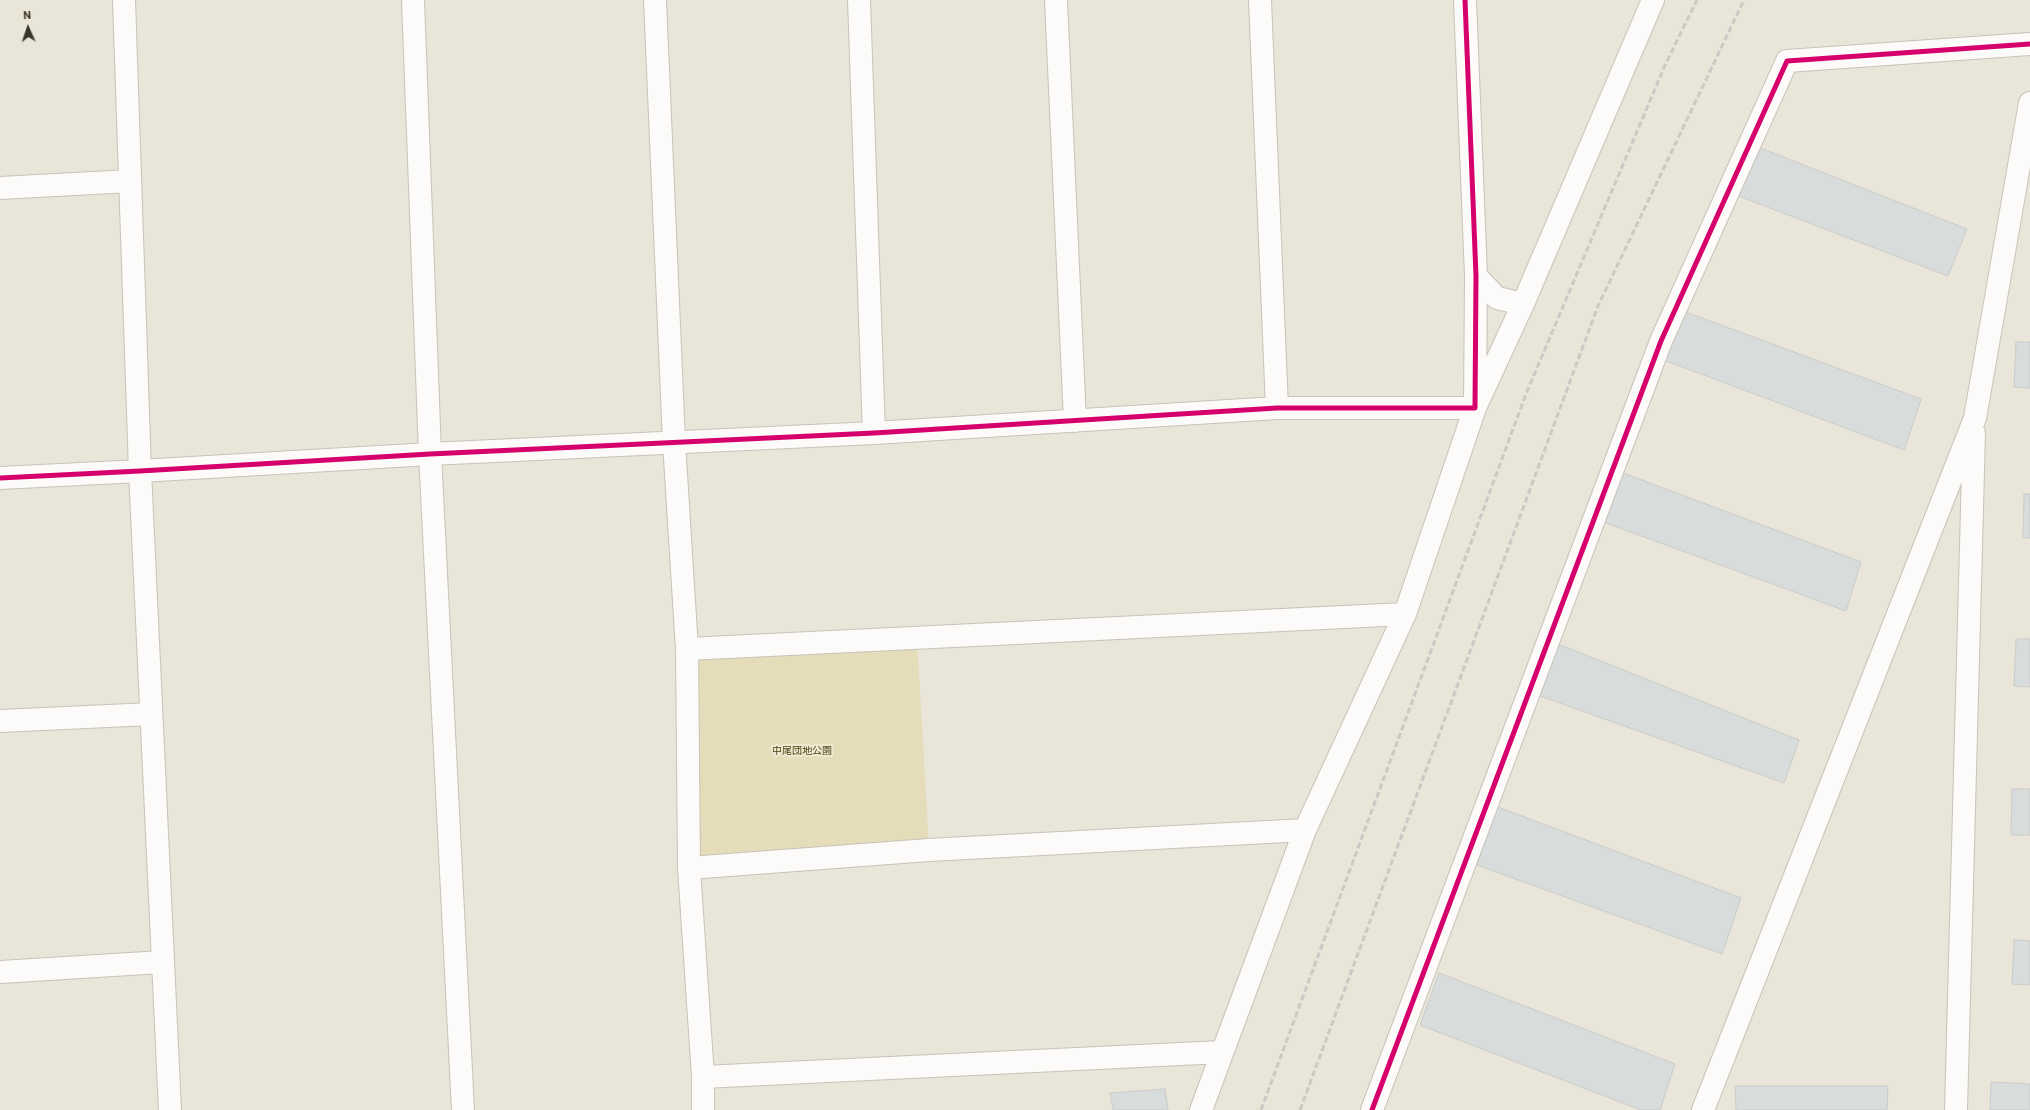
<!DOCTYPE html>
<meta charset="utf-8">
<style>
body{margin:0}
#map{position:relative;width:2030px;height:1110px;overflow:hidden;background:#e9e5d8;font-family:Roboto,sans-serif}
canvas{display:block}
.north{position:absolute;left:8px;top:8px;width:40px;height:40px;-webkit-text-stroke:3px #efe9d2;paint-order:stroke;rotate:357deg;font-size:11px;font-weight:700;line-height:16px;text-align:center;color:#35332a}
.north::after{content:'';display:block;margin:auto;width:14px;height:18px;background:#35332a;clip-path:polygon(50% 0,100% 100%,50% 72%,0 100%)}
</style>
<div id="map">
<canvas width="2030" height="1110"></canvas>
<div class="north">N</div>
</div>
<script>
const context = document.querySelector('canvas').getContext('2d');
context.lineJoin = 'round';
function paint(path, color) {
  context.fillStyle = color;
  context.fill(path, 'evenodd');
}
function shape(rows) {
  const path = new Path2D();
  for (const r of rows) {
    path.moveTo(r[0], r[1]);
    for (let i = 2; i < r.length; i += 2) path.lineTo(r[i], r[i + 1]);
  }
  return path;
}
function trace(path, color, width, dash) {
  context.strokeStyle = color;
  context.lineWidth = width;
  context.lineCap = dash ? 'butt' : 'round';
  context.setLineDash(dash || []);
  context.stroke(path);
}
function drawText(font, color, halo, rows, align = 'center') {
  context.font = font + ' Roboto,"Noto Sans JP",sans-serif';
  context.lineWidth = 4;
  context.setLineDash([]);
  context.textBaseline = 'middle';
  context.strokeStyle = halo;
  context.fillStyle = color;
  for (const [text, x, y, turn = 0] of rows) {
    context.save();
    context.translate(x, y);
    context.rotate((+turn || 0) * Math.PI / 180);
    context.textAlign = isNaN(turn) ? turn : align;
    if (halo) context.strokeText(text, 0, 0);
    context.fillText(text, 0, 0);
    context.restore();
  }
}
paint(shape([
 [917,638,929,850,689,868,687,649]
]), '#e5dcb9');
const building = shape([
 [1745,142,1967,229,1948,276,1728,192,1745,142],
 [1683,311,1921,399,1904,450,1661,359,1683,311],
 [2016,342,2030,342,2030,388,2014,387,2016,342],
 [1615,470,1861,562,1846,611,1598,520,1615,470],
 [2024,494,2030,494,2030,538,2023,538,2024,494],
 [2016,639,2030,639,2030,687,2014,686,2016,639],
 [1558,644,1799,740,1784,783,1540,696,1558,644],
 [2012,789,2030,789,2030,835,2011,835,2012,789],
 [1495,806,1741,898,1722,954,1477,865,1495,806],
 [2014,940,2030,941,2030,985,2012,984,2014,940],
 [1439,973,1675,1064,1660,1110,1641,1110,1420,1025,1439,973],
 [1991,1082,2030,1084,2030,1110,1990,1110,1991,1082],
 [1735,1086,1888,1086,1887,1110,1736,1110,1735,1086],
 [1165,1089,1168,1110,1113,1110,1110,1093,1165,1089]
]);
paint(building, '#d8dcdd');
trace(building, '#cacbc9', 1);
const minor = shape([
 [124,0,140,471,170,1110],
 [655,0,674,442,687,649,689,868,703,1077,703,1110],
 [859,0,874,433],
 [1056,0,1075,421],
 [1260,0,1277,408],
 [0,188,130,181],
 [1476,276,1497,298,1523,304],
 [0,478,140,471,430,454,874,433,1277,408,1475,408,1476,276,1465,0],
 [687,649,1405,614],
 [0,721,151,714],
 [689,868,929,850,1305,830],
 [0,972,162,962],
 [703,1077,1222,1052],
 [1201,1110,1305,830,1405,614,1475,408,1523,304,1653,0],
 [1372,1110,1661,341,1787,61,2030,44],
 [1703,1110,1975,418,2030,103],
 [1956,1110,1974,433]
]);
const tertiary = shape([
 [413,0,430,454,463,1110]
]);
trace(minor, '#c6c3b9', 24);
trace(tertiary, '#c6c3b9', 24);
trace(minor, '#fcfbf9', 22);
trace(tertiary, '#fcfbf9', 22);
trace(shape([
 [1261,1110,1526,394,1666,63,1697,0],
 [1300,1110,1598,306,1744,0]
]), '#cac9c5', 3, [6, 3]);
trace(shape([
 [0,478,140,471,430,454,874,433,1277,408,1475,408,1476,276,1465,0],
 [1372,1110,1661,341,1787,61,2030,44]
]), '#d6006c', 5);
drawText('10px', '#4c4115', '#efe9d2', [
 ["中尾団地公園",802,751]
]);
</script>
